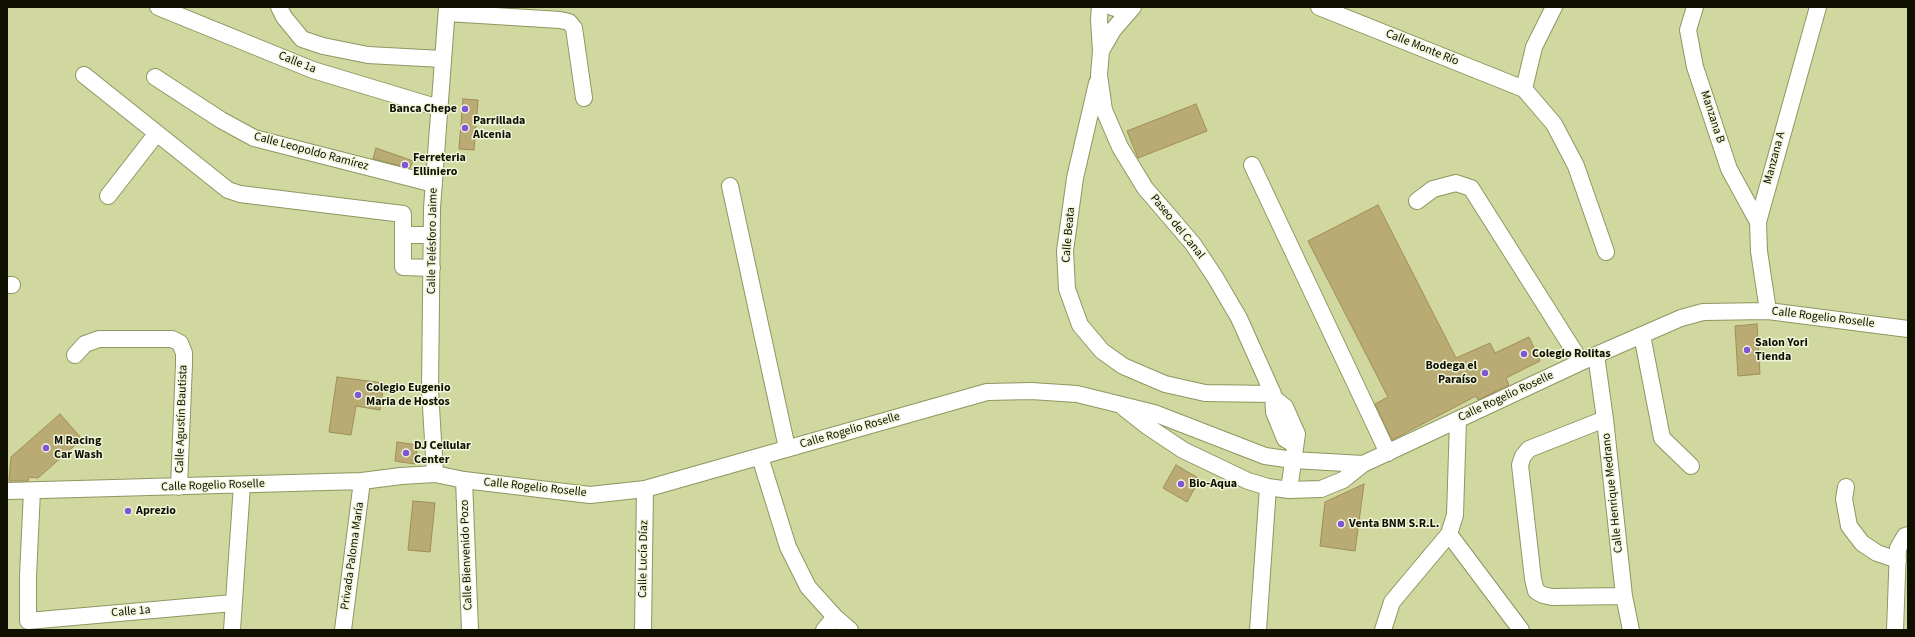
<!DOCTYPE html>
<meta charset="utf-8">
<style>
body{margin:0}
#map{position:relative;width:1915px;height:637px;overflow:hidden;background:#d0d79f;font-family:"Source Sans 3",sans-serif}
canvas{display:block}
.frame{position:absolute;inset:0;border:8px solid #0f1000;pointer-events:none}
</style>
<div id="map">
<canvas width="1915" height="637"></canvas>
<div class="frame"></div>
</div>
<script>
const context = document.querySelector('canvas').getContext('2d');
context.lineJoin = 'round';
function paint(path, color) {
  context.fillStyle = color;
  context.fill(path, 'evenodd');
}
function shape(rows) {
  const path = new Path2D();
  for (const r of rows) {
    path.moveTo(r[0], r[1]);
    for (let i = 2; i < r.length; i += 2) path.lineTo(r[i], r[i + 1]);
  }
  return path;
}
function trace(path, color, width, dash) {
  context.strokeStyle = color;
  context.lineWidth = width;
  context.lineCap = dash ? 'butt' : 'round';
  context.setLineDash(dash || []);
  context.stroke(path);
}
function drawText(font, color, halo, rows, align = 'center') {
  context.font = font + ' "Source Sans 3",sans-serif';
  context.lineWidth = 3;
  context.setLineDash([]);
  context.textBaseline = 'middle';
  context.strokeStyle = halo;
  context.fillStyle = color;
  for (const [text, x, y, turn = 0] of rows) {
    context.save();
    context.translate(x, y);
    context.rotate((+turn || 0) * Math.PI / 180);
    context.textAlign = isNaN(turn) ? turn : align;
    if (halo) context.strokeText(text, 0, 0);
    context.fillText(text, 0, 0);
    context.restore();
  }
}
const building = shape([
 [463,99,478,100,474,150,459,149,463,99],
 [1196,104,1207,131,1138,158,1127,131,1196,104],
 [376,148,413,161,410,168,373,159,376,148],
 [1378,205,1456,358,1490,343,1495,353,1529,337,1540,361,1506,378,1509,385,1478,400,1476,396,1392,440,1375,404,1388,397,1308,241,1378,205],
 [1757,324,1760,374,1738,376,1735,326,1757,324],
 [337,377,384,383,380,410,356,406,351,435,329,432,337,377],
 [60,414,82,439,38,478,29,477,28,481,9,481,11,457,60,414],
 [397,442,418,445,415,464,395,461,397,442],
 [1176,465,1200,479,1187,502,1163,488,1176,465],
 [1364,484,1355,551,1320,546,1325,502,1364,484],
 [413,501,435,503,430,552,408,550,413,501]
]);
paint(building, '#baaa74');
trace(building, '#9e8e59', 1);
const minor = shape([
 [158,7,313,70,439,108],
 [279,7,284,17,302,39,323,46,368,55,442,59],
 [1100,7,1099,19,1101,51,1099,75,1104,110,1120,147,1145,188,1193,244,1215,277,1239,318,1273,394,1274,412,1285,439,1295,445],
 [1112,7,1121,10,1132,7],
 [1319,7,1524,89,1554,124,1576,166,1606,252],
 [1695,7,1688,30,1695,67,1729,169,1758,222],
 [447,13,560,20,569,22,574,28,584,98],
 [1101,51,1113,30,1133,7],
 [84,75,228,190,240,194,403,214,403,267,432,268],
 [155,77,221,120,254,138,434,184],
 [1097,83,1075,178,1065,251,1067,289,1080,325,1102,351,1123,366,1165,384,1205,393,1273,394],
 [1524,89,1534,47,1554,7],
 [1252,165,1388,453],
 [730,186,787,448],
 [108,196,157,133],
 [1417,201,1433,189,1456,183,1471,188,1581,362],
 [403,235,432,235],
 [7,285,12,285],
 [1768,311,1759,251,1758,222,1818,7],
 [1642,335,1662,438,1691,466],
 [75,355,85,344,99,339,172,339,180,343,184,353,184,364,179,487],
 [1596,355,1605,419,1624,596,1631,630],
 [1274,398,1285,407,1297,434,1289,490],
 [1124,408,1147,426,1183,450,1248,481,1268,487,1289,490,1321,489,1343,480,1363,464,1596,355,1681,318,1703,312,1768,311,1908,329],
 [1605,419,1529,449,1523,456,1520,465,1533,579,1536,591,1543,595,1552,597,1624,596],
 [760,457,788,547,808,587,835,617,850,630],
 [435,474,430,390,432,208,447,7],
 [464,480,470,630],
 [1846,487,1844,499,1849,526,1862,543,1877,553,1898,560],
 [7,491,362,481,401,476,435,474,464,480,590,495,645,489,987,392,1031,391,1077,394,1154,413,1265,456,1293,460,1363,464],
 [32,491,28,576,28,621,233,603],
 [1449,534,1521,630],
 [232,630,242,485],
 [343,630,362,481],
 [643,630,645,489],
 [824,630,835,617],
 [1258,630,1268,487],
 [1383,630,1392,602,1449,534,1455,515,1458,420],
 [1895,630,1898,548,1905,536,1908,535]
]);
trace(minor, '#909660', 18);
trace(minor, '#fff', 16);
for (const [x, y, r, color] of [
 [465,109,4,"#7c57d1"],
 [465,128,4,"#7c57d1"],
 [405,165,4,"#7c57d1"],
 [1747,350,4,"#7c57d1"],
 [1524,354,4,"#7c57d1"],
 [1485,373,4,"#7c57d1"],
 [358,395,4,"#7c57d1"],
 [46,448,4,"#7c57d1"],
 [406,453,4,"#7c57d1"],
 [1181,484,4,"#7c57d1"],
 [128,511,4,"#7c57d1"],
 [1341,524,4,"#7c57d1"]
]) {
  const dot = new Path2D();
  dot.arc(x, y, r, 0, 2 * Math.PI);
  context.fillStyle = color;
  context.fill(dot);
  trace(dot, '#f1f5d9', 1.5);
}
drawText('12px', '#0f1000', '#f1f5d9', [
 ["Calle Monte Río",1422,48,22],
 ["Calle 1a",297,63,22],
 ["Manzana B",1712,117,72],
 ["Calle Leopoldo Ramírez",311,152,15],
 ["Manzana A",1775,158,-75],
 ["Paseo del Canal",1177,227,51],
 ["Calle Beata",1069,235,-85],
 ["Calle Telésforo Jaime",433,241,-89],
 ["Calle Rogelio Roselle",1823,318,7],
 ["Calle Rogelio Roselle",1506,397,-25],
 ["Calle Agustín Bautista",182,419,-88],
 ["Calle Rogelio Roselle",850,431,-16],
 ["Calle Rogelio Roselle",213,486,-2],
 ["Calle Rogelio Roselle",535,488,6],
 ["Calle Henrique Medrano",1613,493,-96],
 ["Calle Bienvenido Pozo",467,555,-92],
 ["Privada Paloma María",353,556,-82],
 ["Calle Lucía Díaz",644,559,-89],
 ["Calle 1a",131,612,-5]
]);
drawText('bold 12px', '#0f1000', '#f1f5d9', [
 ["Banca Chepe",457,109,"right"],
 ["Parrillada",473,121],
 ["Alcenia",473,135],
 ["Ferreteria",413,158],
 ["Elliniero",413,172],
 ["Salon Yori",1755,343],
 ["Tienda",1755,357],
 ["Colegio Rolitas",1532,354],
 ["Bodega el",1477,366,"right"],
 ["Paraíso",1477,380,"right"],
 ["Colegio Eugenio",366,388],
 ["Maria de Hostos",366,402],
 ["M Racing",54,441],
 ["Car Wash",54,455],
 ["DJ Cellular",414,446],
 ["Center",414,460],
 ["Bio-Aqua",1189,484],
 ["Aprezio",136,511],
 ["Venta BNM S.R.L.",1349,524]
], 'left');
</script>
